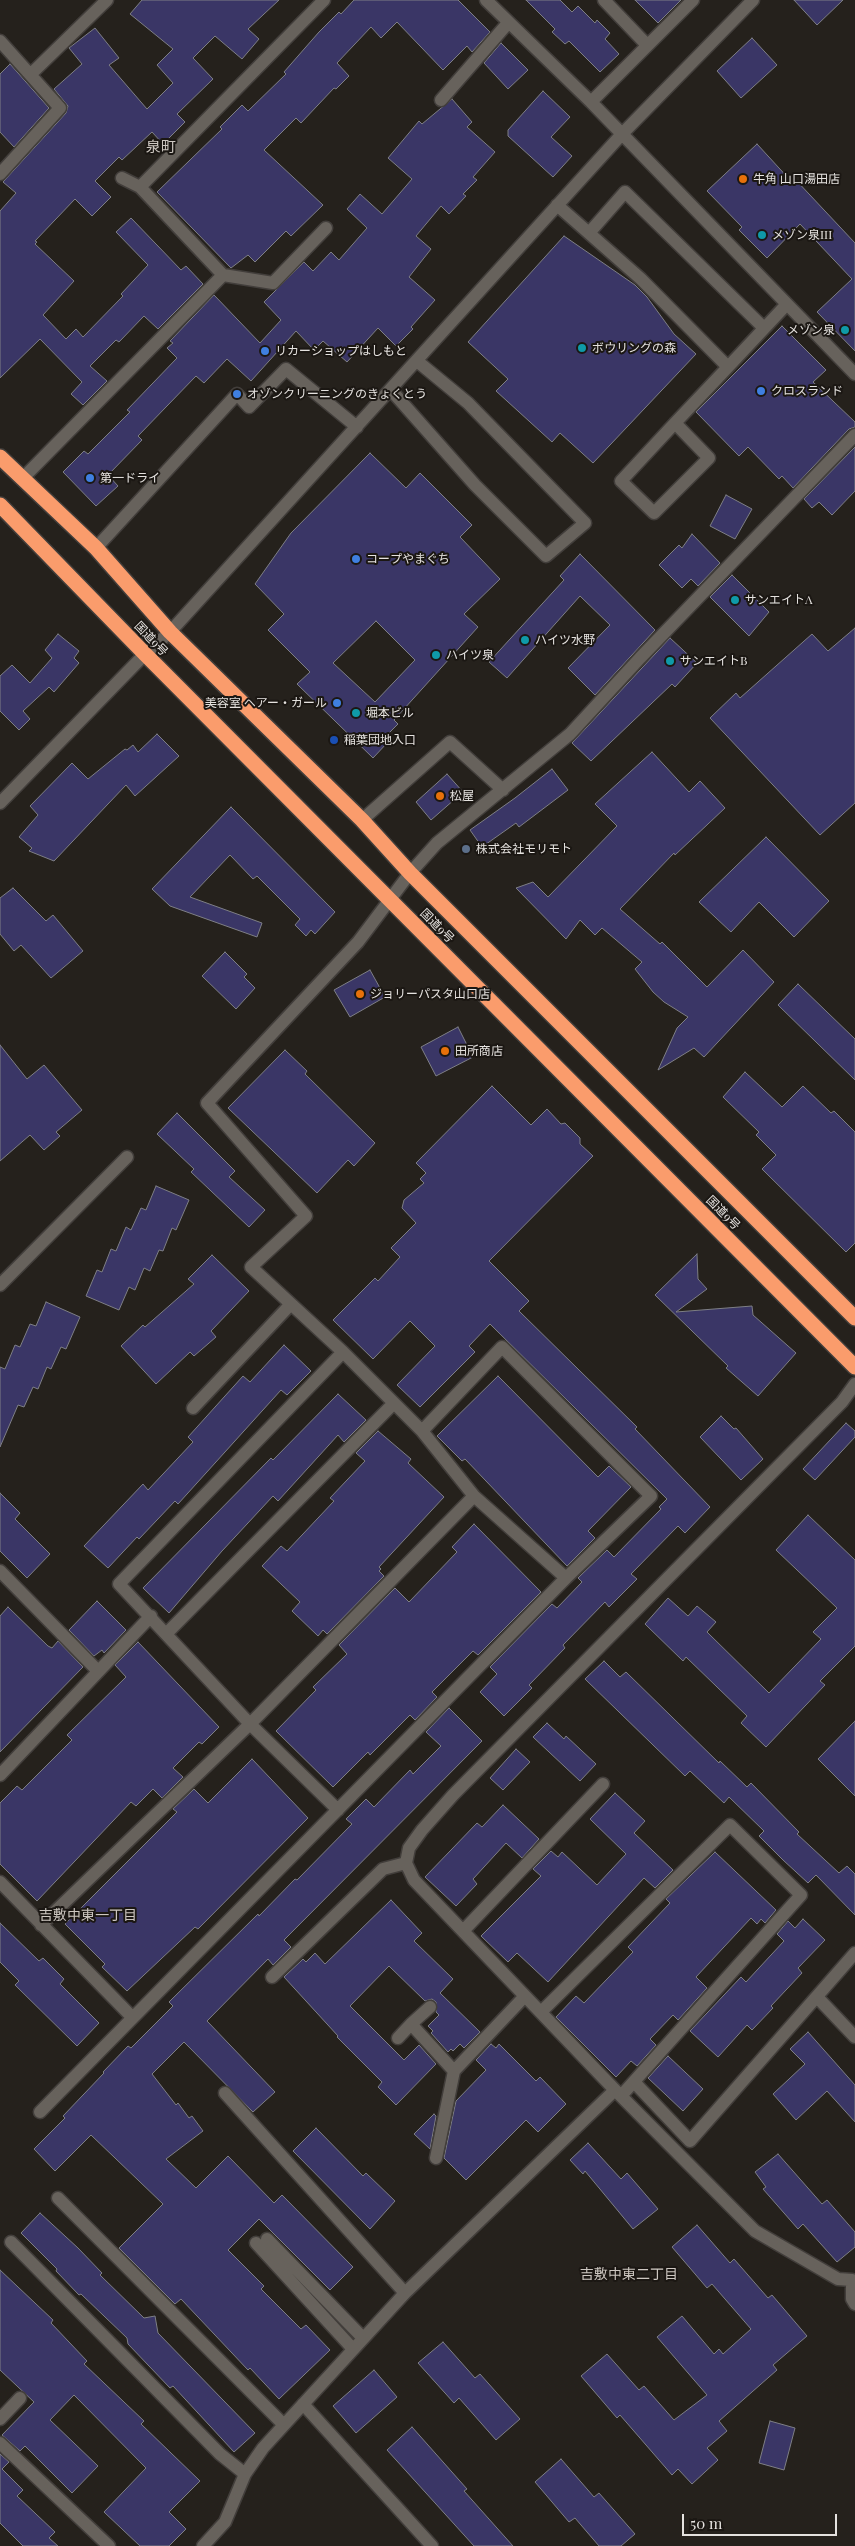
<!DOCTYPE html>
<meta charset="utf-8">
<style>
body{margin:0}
#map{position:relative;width:855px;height:2546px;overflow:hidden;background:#25211c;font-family:"Playfair Display",serif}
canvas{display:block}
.scale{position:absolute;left:682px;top:2514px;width:155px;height:22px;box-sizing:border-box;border:2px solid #e5e2df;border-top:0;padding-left:6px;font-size:15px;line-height:18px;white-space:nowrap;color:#e5e2df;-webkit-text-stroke:4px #1b1713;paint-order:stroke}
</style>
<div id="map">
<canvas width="855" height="2546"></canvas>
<div class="scale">50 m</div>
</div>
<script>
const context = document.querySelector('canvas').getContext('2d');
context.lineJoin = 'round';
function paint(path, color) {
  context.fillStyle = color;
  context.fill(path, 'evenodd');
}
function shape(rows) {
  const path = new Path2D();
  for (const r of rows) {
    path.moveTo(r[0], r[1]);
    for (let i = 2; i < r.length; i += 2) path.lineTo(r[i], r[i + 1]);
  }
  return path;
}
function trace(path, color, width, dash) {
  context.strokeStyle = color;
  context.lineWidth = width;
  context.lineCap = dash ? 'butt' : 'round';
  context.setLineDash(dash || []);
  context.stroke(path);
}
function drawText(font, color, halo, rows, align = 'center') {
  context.font = font + ' "Playfair Display","Noto Sans JP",serif';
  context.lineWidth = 4;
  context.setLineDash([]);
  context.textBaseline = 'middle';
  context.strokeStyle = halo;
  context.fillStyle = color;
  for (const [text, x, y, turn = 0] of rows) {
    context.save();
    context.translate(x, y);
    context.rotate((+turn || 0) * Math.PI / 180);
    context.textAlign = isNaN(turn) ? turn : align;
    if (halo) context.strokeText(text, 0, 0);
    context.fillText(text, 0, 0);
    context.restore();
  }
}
const building = shape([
 [142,0,279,0,248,29,259,39,242,59,215,36,193,58,213,79,177,114,185,122,163,144,152,132,122,160,119,157,95,181,111,197,92,216,75,199,35,241,37,242,35,244,74,281,43,315,66,339,76,329,83,337,123,296,121,294,148,265,116,232,131,218,181,270,186,266,203,284,158,329,144,316,119,342,116,340,90,366,107,381,83,405,71,394,82,382,40,339,0,378,0,211,16,193,3,182,66,113,68,106,54,89,82,64,69,48,95,28,119,58,109,65,147,109,173,83,157,65,173,49,130,14,142,0],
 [354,0,458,0,490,32,472,52,467,46,443,70,397,22,381,38,371,27,337,63,349,76,336,89,334,88,301,123,296,118,264,150,323,205,291,236,286,231,255,262,248,255,231,268,157,192,222,129,220,127,242,105,248,111,286,74,284,72,319,32,339,12,341,14,354,0],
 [526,0,560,0,572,12,578,6,595,23,597,20,610,33,605,39,619,54,600,72,569,41,565,44,552,32,555,29,526,0],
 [635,0,681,0,658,23,635,0],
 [794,0,843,0,817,25,794,0],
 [752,38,777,65,741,98,717,71,752,38],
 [501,43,528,70,508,89,484,63,501,43],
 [10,64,49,108,14,147,0,132,0,74,10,64],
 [543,91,570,117,551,137,572,156,553,177,508,136,508,130,543,91],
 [452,99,472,122,467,127,495,152,473,177,477,180,463,194,466,196,449,214,441,206,416,236,431,249,409,277,435,300,411,327,413,329,396,346,378,328,347,362,323,341,314,350,296,331,251,381,227,359,204,383,196,376,138,436,142,440,108,475,118,486,96,506,63,472,84,451,88,454,130,412,127,410,177,358,167,348,173,343,170,341,214,295,260,343,281,320,264,302,304,262,313,271,331,252,339,260,367,228,347,209,360,194,382,214,412,179,388,158,419,121,422,124,452,99],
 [757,144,790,180,794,178,855,243,855,351,817,312,852,279,800,224,767,258,739,230,742,227,707,191,757,144],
 [564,236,635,285,647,297,674,334,696,354,593,463,560,433,552,442,496,391,508,379,468,342,564,236],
 [782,326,826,370,813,382,855,422,855,427,849,429,793,488,782,476,779,479,748,447,739,456,696,412,782,326],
 [855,447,855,491,832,515,819,502,812,508,804,499,855,447],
 [370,453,406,488,420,473,472,525,460,537,500,579,464,614,478,627,394,720,398,724,383,739,388,742,373,758,297,684,310,672,268,630,284,614,255,584,291,533,370,453],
 [376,621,415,660,375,702,333,663,376,621],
 [726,495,752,509,735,539,710,526,726,495],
 [692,534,720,563,698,586,691,579,682,588,659,565,679,545,682,548,692,534],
 [580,554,655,630,595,695,568,668,610,625,580,596,507,678,489,662,564,580,560,576,580,554],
 [732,575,769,612,749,636,710,597,732,575],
 [855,628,855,803,820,835,710,718,736,693,740,698,812,634,828,651,855,628],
 [58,634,79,651,74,658,79,663,54,692,49,687,23,711,30,719,19,730,0,711,0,676,12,665,30,683,52,658,45,650,58,634],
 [670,638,697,663,675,687,672,684,591,761,572,743,670,638],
 [157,734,179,756,135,796,126,785,54,861,29,851,32,848,19,837,38,815,30,806,72,763,88,779,125,749,127,750,133,745,138,752,157,734],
 [652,752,689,792,700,781,725,808,675,855,674,853,620,909,660,944,662,942,707,987,743,950,774,982,704,1057,694,1048,658,1070,677,1028,688,1017,664,1002,653,992,635,969,642,962,602,928,595,935,580,920,566,939,516,888,533,882,548,897,617,826,595,804,652,752],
 [552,769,568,790,519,827,516,823,482,847,470,830,515,798,552,769],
 [447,774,463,792,431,820,416,802,447,774],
 [231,807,335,912,315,934,311,930,306,936,295,925,300,919,257,876,253,879,230,855,190,897,262,923,257,937,170,906,152,889,231,807],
 [766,837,829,901,794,937,759,902,731,932,699,902,766,837],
 [13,888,46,921,53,915,83,951,51,978,21,945,14,951,0,934,0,898,13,888],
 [225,952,247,974,244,977,255,988,236,1009,202,976,225,952],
 [370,970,385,997,350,1017,334,990,370,970],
 [798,984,855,1039,855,1080,778,1005,798,984],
 [458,1027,473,1057,436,1076,421,1047,458,1027],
 [0,1045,27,1079,44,1065,82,1110,56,1132,60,1136,44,1150,30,1135,0,1161,0,1045],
 [285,1050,307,1071,305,1074,375,1143,354,1166,348,1160,317,1193,228,1108,285,1050],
 [745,1072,782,1107,803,1086,831,1113,834,1111,855,1132,855,1243,846,1252,762,1169,776,1155,756,1135,759,1132,723,1097,745,1072],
 [492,1086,531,1125,547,1109,561,1124,565,1123,580,1138,580,1144,593,1156,489,1261,529,1301,519,1311,637,1427,635,1429,710,1507,685,1533,678,1526,631,1574,637,1579,609,1607,605,1602,563,1645,565,1648,529,1685,532,1688,504,1716,480,1692,497,1674,490,1667,552,1604,557,1608,582,1582,578,1578,607,1550,614,1557,661,1509,659,1507,667,1499,490,1324,469,1346,475,1352,420,1407,397,1385,435,1346,410,1321,373,1359,333,1320,375,1278,378,1281,400,1257,391,1248,416,1223,402,1208,404,1200,424,1183,420,1179,426,1173,416,1163,492,1086],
 [177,1113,235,1171,229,1177,265,1210,249,1227,191,1172,194,1169,157,1134,177,1113],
 [156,1186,189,1200,176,1230,172,1228,163,1251,159,1250,150,1271,144,1268,135,1290,129,1287,119,1310,86,1296,97,1270,102,1272,111,1249,116,1251,126,1227,131,1230,141,1208,146,1210,156,1186],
 [697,1254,698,1279,707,1289,676,1312,752,1306,753,1315,796,1353,758,1396,726,1368,728,1366,655,1295,697,1254],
 [212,1255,249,1291,211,1331,216,1337,194,1356,190,1352,156,1384,121,1346,143,1325,145,1327,194,1284,188,1279,212,1255],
 [46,1302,80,1317,66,1349,61,1347,51,1369,47,1367,38,1389,33,1387,24,1407,18,1405,0,1447,0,1367,5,1369,15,1345,20,1347,30,1324,36,1326,46,1302],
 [284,1345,311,1371,287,1395,281,1390,178,1504,175,1501,139,1539,137,1537,108,1568,84,1546,143,1484,148,1490,193,1442,188,1437,243,1376,250,1382,284,1345],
 [498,1376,598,1477,609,1466,631,1487,588,1531,595,1538,567,1566,465,1459,462,1461,437,1436,498,1376],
 [338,1394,366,1420,344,1442,338,1435,278,1501,273,1496,222,1551,169,1613,143,1588,271,1458,273,1460,338,1394],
 [721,1416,734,1429,736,1428,763,1459,741,1480,700,1437,721,1416],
 [846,1423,855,1431,855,1437,815,1480,803,1469,846,1423],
 [378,1431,411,1459,408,1463,444,1497,379,1567,381,1569,379,1571,384,1576,327,1634,323,1630,318,1636,292,1611,300,1602,262,1566,281,1546,287,1551,334,1501,330,1498,365,1461,356,1453,378,1431],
 [0,1493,20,1513,15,1519,50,1554,27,1578,0,1551,0,1493],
 [808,1515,855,1560,855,1646,820,1681,825,1685,766,1747,741,1723,747,1716,686,1657,683,1661,645,1624,668,1598,688,1616,697,1606,716,1622,707,1632,769,1693,821,1639,813,1632,837,1608,776,1550,808,1515],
 [474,1524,541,1592,478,1655,473,1651,432,1692,437,1697,415,1720,410,1715,370,1755,368,1752,333,1787,276,1731,316,1690,313,1687,347,1654,339,1645,395,1588,409,1602,457,1552,452,1547,474,1524],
 [97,1601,126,1630,104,1653,102,1650,94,1656,69,1630,97,1601],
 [8,1607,48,1646,52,1648,58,1641,83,1667,0,1752,0,1616,8,1607],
 [138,1642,219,1727,202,1744,199,1742,173,1768,183,1777,162,1798,153,1789,136,1806,131,1802,37,1901,0,1864,0,1803,17,1786,22,1790,72,1740,67,1735,126,1677,115,1665,138,1642],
 [604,1661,620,1677,626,1672,719,1763,720,1761,747,1787,751,1783,799,1832,797,1834,839,1873,847,1866,855,1874,855,1915,816,1875,808,1883,783,1860,759,1836,764,1831,729,1797,724,1803,690,1771,685,1776,585,1679,604,1661],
 [449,1708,482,1741,284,1940,291,1947,273,1965,268,1959,207,2021,275,2092,253,2112,184,2042,152,2074,176,2105,178,2103,189,2118,192,2116,203,2131,166,2159,196,2188,228,2156,274,2203,282,2195,353,2267,330,2290,259,2219,228,2250,264,2286,261,2289,301,2329,306,2325,330,2350,279,2399,250,2368,248,2370,181,2299,175,2304,119,2248,163,2204,91,2135,55,2171,34,2149,65,2118,63,2116,104,2073,103,2072,128,2046,131,2048,173,2006,169,2002,258,1914,259,1916,295,1879,297,1880,352,1824,346,1819,366,1799,374,1807,410,1770,413,1774,441,1746,426,1732,449,1708],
 [855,1721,855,1796,818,1759,855,1721],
 [547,1723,564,1739,566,1736,596,1764,580,1781,533,1737,547,1723],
 [516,1749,530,1762,503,1790,490,1778,516,1749],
 [252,1759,308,1818,198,1929,195,1927,127,1991,102,1967,105,1964,65,1924,177,1812,173,1809,194,1789,208,1803,252,1759],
 [615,1793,645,1821,634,1833,673,1870,655,1888,644,1878,548,1982,517,1953,508,1962,481,1936,541,1876,533,1869,551,1851,558,1857,562,1852,597,1885,626,1854,590,1819,615,1793],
 [503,1805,539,1839,522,1858,506,1843,473,1879,477,1884,456,1906,425,1877,477,1823,482,1827,503,1805],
 [715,1852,776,1910,765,1923,761,1919,757,1924,751,1918,696,1977,707,1988,678,2020,673,2015,650,2039,656,2045,637,2066,631,2061,616,2077,556,2017,576,1996,584,2003,633,1952,628,1947,670,1903,666,1899,715,1852],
 [391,1900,422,1933,414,1941,453,1979,440,1993,480,2032,464,2048,460,2044,453,2051,451,2049,448,2052,431,2033,433,2031,428,2026,439,2015,436,2012,436,2002,432,1999,425,2001,389,1966,350,2006,404,2060,419,2045,436,2064,396,2105,378,2087,382,2082,337,2037,338,2036,284,1977,303,1959,306,1962,315,1953,325,1964,391,1900],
 [803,1919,825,1940,798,1968,802,1973,771,2006,773,2008,752,2030,747,2025,718,2057,690,2031,741,1977,746,1982,784,1941,777,1934,788,1921,795,1928,803,1919],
 [0,1923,39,1961,43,1958,64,1979,60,1984,99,2023,77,2046,15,1985,19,1981,0,1962,0,1923],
 [808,2032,855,2085,855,2122,827,2091,796,2120,773,2094,805,2064,790,2049,808,2032],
 [491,2044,496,2048,499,2044,536,2081,540,2077,566,2104,538,2132,526,2120,466,2180,444,2158,456,2101,486,2070,476,2060,491,2044],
 [668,2056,703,2089,683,2111,648,2078,668,2056],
 [434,2114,436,2116,430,2149,414,2134,434,2114],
 [316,2128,363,2176,366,2173,395,2201,370,2229,293,2151,316,2128],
 [588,2143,621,2179,627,2173,658,2209,633,2229,585,2171,583,2174,570,2160,588,2143],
 [778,2154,822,2204,827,2200,855,2232,855,2247,837,2262,803,2224,798,2229,763,2189,766,2187,755,2172,778,2154],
 [40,2213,78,2248,102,2273,100,2275,144,2318,155,2316,158,2333,255,2433,234,2452,173,2386,170,2388,128,2344,127,2338,81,2294,79,2295,56,2271,57,2269,21,2233,40,2213],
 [697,2225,730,2263,734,2259,768,2298,772,2295,807,2336,773,2365,777,2370,719,2421,727,2431,707,2448,718,2460,692,2484,678,2469,672,2475,620,2415,617,2418,581,2376,607,2354,639,2390,644,2386,674,2420,707,2395,657,2337,682,2316,714,2354,719,2349,723,2354,751,2329,712,2284,707,2288,672,2247,697,2225],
 [0,2270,53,2320,51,2323,87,2361,84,2364,144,2421,141,2424,200,2481,169,2512,186,2529,169,2546,140,2546,104,2512,146,2468,74,2395,50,2420,98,2466,72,2493,25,2446,20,2451,2,2435,34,2402,0,2370,0,2270],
 [443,2342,475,2378,480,2374,520,2419,496,2440,459,2398,454,2403,418,2363,443,2342],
 [374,2370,397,2397,356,2433,333,2406,374,2370],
 [770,2421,795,2428,784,2470,759,2463,770,2421],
 [412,2427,467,2489,464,2491,513,2546,474,2546,387,2450,412,2427],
 [0,2454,9,2462,2,2469,23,2490,17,2496,55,2532,49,2538,58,2546,23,2546,0,2523,0,2454],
 [561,2459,594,2497,599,2493,635,2534,621,2546,599,2546,575,2518,569,2522,535,2482,561,2459]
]);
paint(building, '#3a3666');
trace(building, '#7e7f85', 1);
const minor = shape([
 [486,0,591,102,855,374],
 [604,0,647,45],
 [0,41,60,108,0,174],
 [31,74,107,0],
 [441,100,508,23],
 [591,102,693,0],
 [122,178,140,187,223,275],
 [140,187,324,0],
 [557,205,641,279,728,367],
 [589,233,625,192,764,328],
 [391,390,475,485,546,556,585,523,468,403,417,361],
 [675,423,709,458,654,513,621,481,675,423,728,367,787,304],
 [22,479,223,275,273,283,326,228],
 [96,548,237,394,249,407,286,369,357,427],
 [0,803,145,654,170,632,622,134,753,0],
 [362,820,450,742,503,790],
 [0,1285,127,1157],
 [855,1384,842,1402,453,1795,422,1830,409,1848,406,1863,414,1880,615,2090,755,2231,838,2279,852,2280,852,2299,855,2304],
 [193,1408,291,1304],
 [0,1571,98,1671],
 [566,1578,474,1496,422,1431,343,1352,251,1267,306,1216,207,1103,358,942,410,873,437,843,570,734,640,658,855,435],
 [167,1633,393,1404],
 [0,1775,151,1616],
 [338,1810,250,1724,119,1584,343,1352],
 [0,1882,132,2017],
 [41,1925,250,1724,474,1496],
 [463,1931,603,1784],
 [272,1977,383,1869,406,1863],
 [817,1997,855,2037],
 [541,2012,730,1825,801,1895,621,2096],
 [411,2024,430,2007],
 [398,2038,411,2024,454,2071],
 [634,2082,690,2141,855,1953],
 [225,2093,405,2293],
 [40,2112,566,1578,651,1496,502,1347,422,1431],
 [436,2158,454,2071,525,1996],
 [58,2198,284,2425],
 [267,2239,363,2338],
 [11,2242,220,2454,245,2474],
 [256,2243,353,2349],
 [303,2404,432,2546],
 [0,2419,20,2398],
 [0,2443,109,2546],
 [203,2546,225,2522,245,2474,263,2448,284,2425,405,2293,615,2090]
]);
const highway = shape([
 [0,457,96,548,170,632,362,820,410,873,855,1318],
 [0,505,145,654,855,1367]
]);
trace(minor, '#423e3b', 15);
trace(highway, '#423e3b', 18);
trace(minor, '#67625c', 12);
trace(highway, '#fa9c6c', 15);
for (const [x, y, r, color] of [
 [743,179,5,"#e8710a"],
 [762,235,5,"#0f9aa8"],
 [845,330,5,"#0f9aa8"],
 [582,348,5,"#0f9aa8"],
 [265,351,5,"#3f7fe0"],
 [761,391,5,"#3f7fe0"],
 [237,394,5,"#3f7fe0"],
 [90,478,5,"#3f7fe0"],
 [356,559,5,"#3f7fe0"],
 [735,600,5,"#0f9aa8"],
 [525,640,5,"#0f9aa8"],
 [436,655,5,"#0f9aa8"],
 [670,661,5,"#0f9aa8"],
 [337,703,5,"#3f7fe0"],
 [356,713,5,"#0f9aa8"],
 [334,740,5,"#1a4fb4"],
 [440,796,5,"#e8710a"],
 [466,849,5,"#5c6f8a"],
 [360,994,5,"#e8710a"],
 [445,1051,5,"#e8710a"]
]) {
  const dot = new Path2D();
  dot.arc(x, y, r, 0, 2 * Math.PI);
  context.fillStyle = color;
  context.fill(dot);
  trace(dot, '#1b1713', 2);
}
drawText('12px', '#e5e2df', '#1b1713', [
 ["牛角 山口湯田店",753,179],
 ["メゾン泉III",772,235],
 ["メゾン泉",835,330,"right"],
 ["ボウリングの森",592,348],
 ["リカーショップはしもと",275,351],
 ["クロスランド",771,391],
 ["オゾンクリーニングのきょくとう",247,394],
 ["第一ドライ",100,478],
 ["コープやまぐち",366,559],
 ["サンエイトA",745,600],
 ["ハイツ水野",535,640],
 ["ハイツ泉",446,655],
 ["サンエイトB",680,661],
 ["美容室 ヘアー・ガール",327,703,"right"],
 ["堀本ビル",366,713],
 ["稲葉団地入口",344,740],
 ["松屋",450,796],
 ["株式会社モリモト",476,849],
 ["ジョリーパスタ山口店",370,994],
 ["田所商店",455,1051]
], 'left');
drawText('12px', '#e5e2df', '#1b1713', [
 ["国道9号",151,639,46],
 ["国道9号",437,926,45],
 ["国道9号",723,1213,45]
]);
drawText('14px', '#cdc7c1', '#1b1713', [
 ["吉敷中東一丁目",88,1916],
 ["吉敷中東二丁目",629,2275]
]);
drawText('15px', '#cdc7c1', '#1b1713', [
 ["泉町",161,147]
]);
</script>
